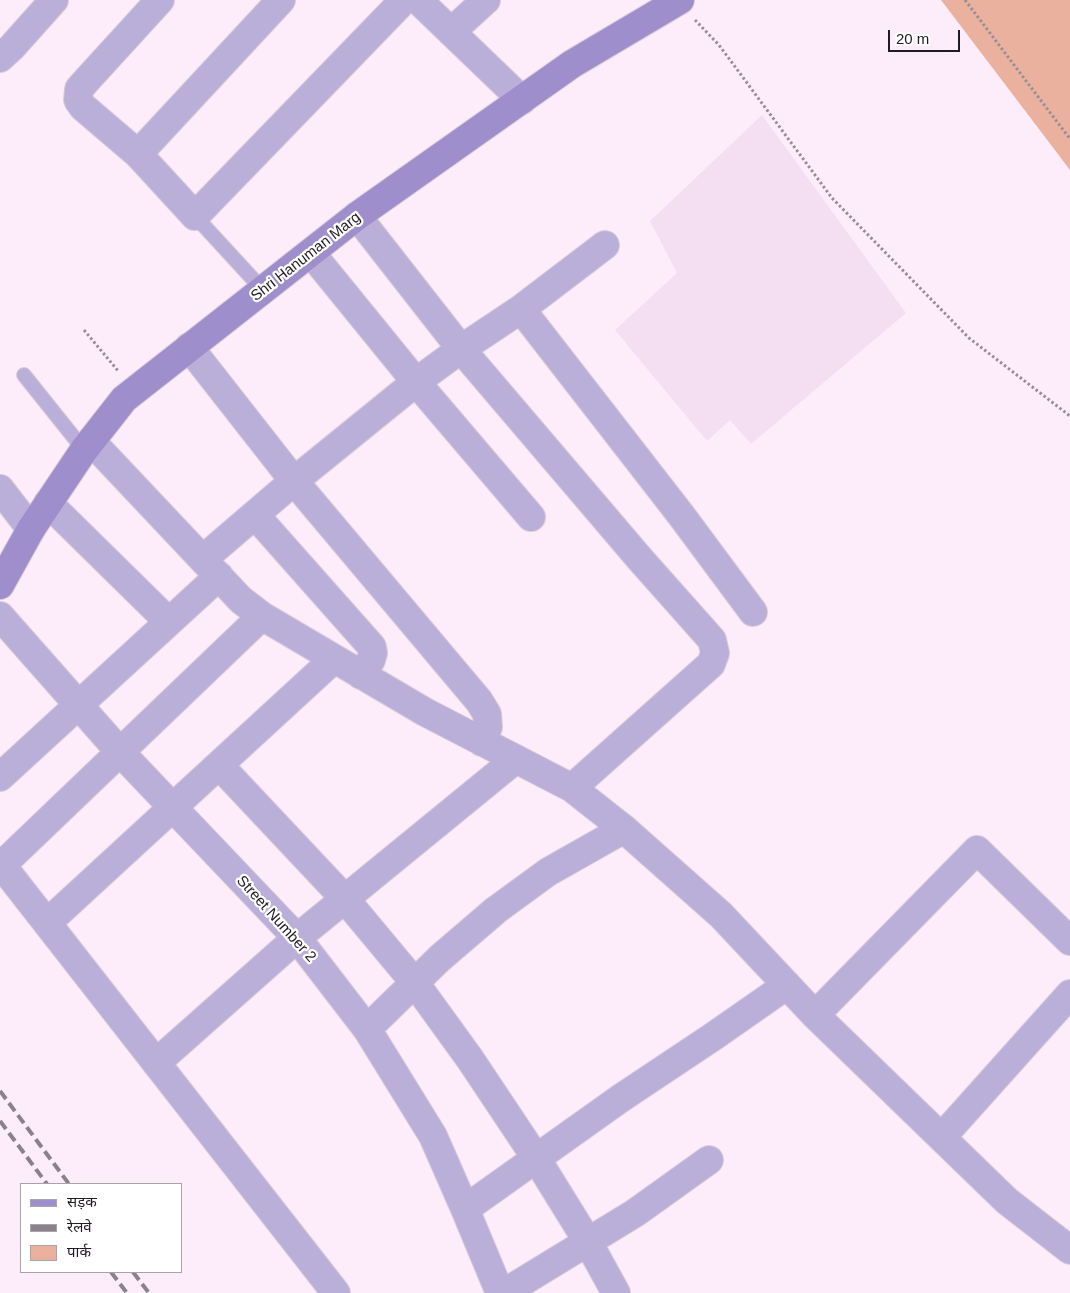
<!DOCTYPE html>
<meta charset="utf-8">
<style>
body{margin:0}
#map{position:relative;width:1070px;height:1293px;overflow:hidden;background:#fdedfb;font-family:Helvetica,"Noto Sans Devanagari",sans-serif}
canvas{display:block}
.legend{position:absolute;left:20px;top:1183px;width:162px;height:90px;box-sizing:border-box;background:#fff;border:1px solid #a6a4a6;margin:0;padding:6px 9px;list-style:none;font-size:15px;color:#201b20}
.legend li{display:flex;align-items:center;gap:10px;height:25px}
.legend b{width:25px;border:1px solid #a6a4a6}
.scale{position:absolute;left:888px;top:30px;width:72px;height:22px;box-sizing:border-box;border:2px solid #201b20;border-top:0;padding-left:6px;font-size:15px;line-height:18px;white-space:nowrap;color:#201b20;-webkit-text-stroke:4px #fff;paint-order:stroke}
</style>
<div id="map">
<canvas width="1070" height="1293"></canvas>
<ul class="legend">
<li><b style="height:6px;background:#9e8ecb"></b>सड़क</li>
<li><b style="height:6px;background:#8b818a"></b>रेलवे</li>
<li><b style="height:14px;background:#e9b19e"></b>पार्क</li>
</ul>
<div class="scale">20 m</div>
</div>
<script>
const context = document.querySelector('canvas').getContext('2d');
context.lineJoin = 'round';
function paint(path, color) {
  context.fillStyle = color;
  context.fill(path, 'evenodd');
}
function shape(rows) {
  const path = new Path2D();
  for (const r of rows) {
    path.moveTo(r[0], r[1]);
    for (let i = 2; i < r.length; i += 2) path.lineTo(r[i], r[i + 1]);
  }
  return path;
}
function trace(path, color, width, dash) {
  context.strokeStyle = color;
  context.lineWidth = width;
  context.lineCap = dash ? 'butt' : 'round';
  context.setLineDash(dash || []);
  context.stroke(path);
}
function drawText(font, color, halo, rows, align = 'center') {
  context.font = font + ' Helvetica,sans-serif';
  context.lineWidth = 4.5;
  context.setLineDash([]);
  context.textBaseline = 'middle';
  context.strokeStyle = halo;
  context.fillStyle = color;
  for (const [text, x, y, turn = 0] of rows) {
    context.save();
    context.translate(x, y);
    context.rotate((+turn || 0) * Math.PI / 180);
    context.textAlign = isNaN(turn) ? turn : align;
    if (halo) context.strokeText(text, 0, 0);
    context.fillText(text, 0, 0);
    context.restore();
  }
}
paint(shape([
 [762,115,906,313,751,444,730,420,707,441,615,330,677,273,650,221]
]), '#f4def1');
paint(shape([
 [941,0,1070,0,1070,170]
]), '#e9b19e');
const lane = shape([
 [195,216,263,290],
 [24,375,84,450]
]);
const street = shape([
 [160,0,86,81,79,89,78,100,83,107,138,154,195,216,404,0],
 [418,0,522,100],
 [451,32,486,0],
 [0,58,12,47,54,0],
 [138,154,281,0],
 [357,216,461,349,640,559,712,640,715,653,711,664,572,788],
 [311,253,416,382,531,517],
 [521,309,681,515,753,612],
 [189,347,294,481,479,701,487,714,488,727,482,742],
 [91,441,241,600,262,616,425,712,572,788,624,829,721,915,815,1015,1007,1201,1070,1250],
 [0,489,31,529],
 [48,503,169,622],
 [255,515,372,647,373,653,371,660,361,675],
 [203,559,294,481,416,382,461,349,521,309,605,245],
 [0,616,120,752,297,938,367,1029,433,1136,465,1209,500,1293],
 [219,765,345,899,415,983,470,1059,536,1158,588,1242,616,1293],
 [0,777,219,576],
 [0,863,336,1293],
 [2,865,262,616],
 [47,923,334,659],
 [815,1015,977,850,1070,941],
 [367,1029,440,958,496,910,548,872,624,829],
 [156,1063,297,938,516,759],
 [942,1137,1070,994],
 [465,1209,621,1098,714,1036,787,985],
 [504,1293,635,1213,709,1160]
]);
const secondary = shape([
 [0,585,31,529,84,450,124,399,357,216,572,64,680,0]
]);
trace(lane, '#dacbd8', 16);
trace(street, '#dacbd8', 30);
trace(secondary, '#dacbd8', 30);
trace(shape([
 [965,0,1070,139],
 [695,20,719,45,832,198,969,338,1070,416],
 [84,330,119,372]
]), '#998e98', 3, [2.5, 2.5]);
trace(lane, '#baafd9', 14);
trace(street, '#baafd9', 28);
trace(secondary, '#9e8ecb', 28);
trace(shape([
 [0,1091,69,1184],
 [0,1121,47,1184],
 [111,1272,127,1293],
 [133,1272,149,1293]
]), '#8b818a', 4, [10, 5]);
drawText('15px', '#201b20', '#fff', [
 ["Shri Hanuman Marg",306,257,-38],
 ["Street Number 2",276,919,48]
]);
</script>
